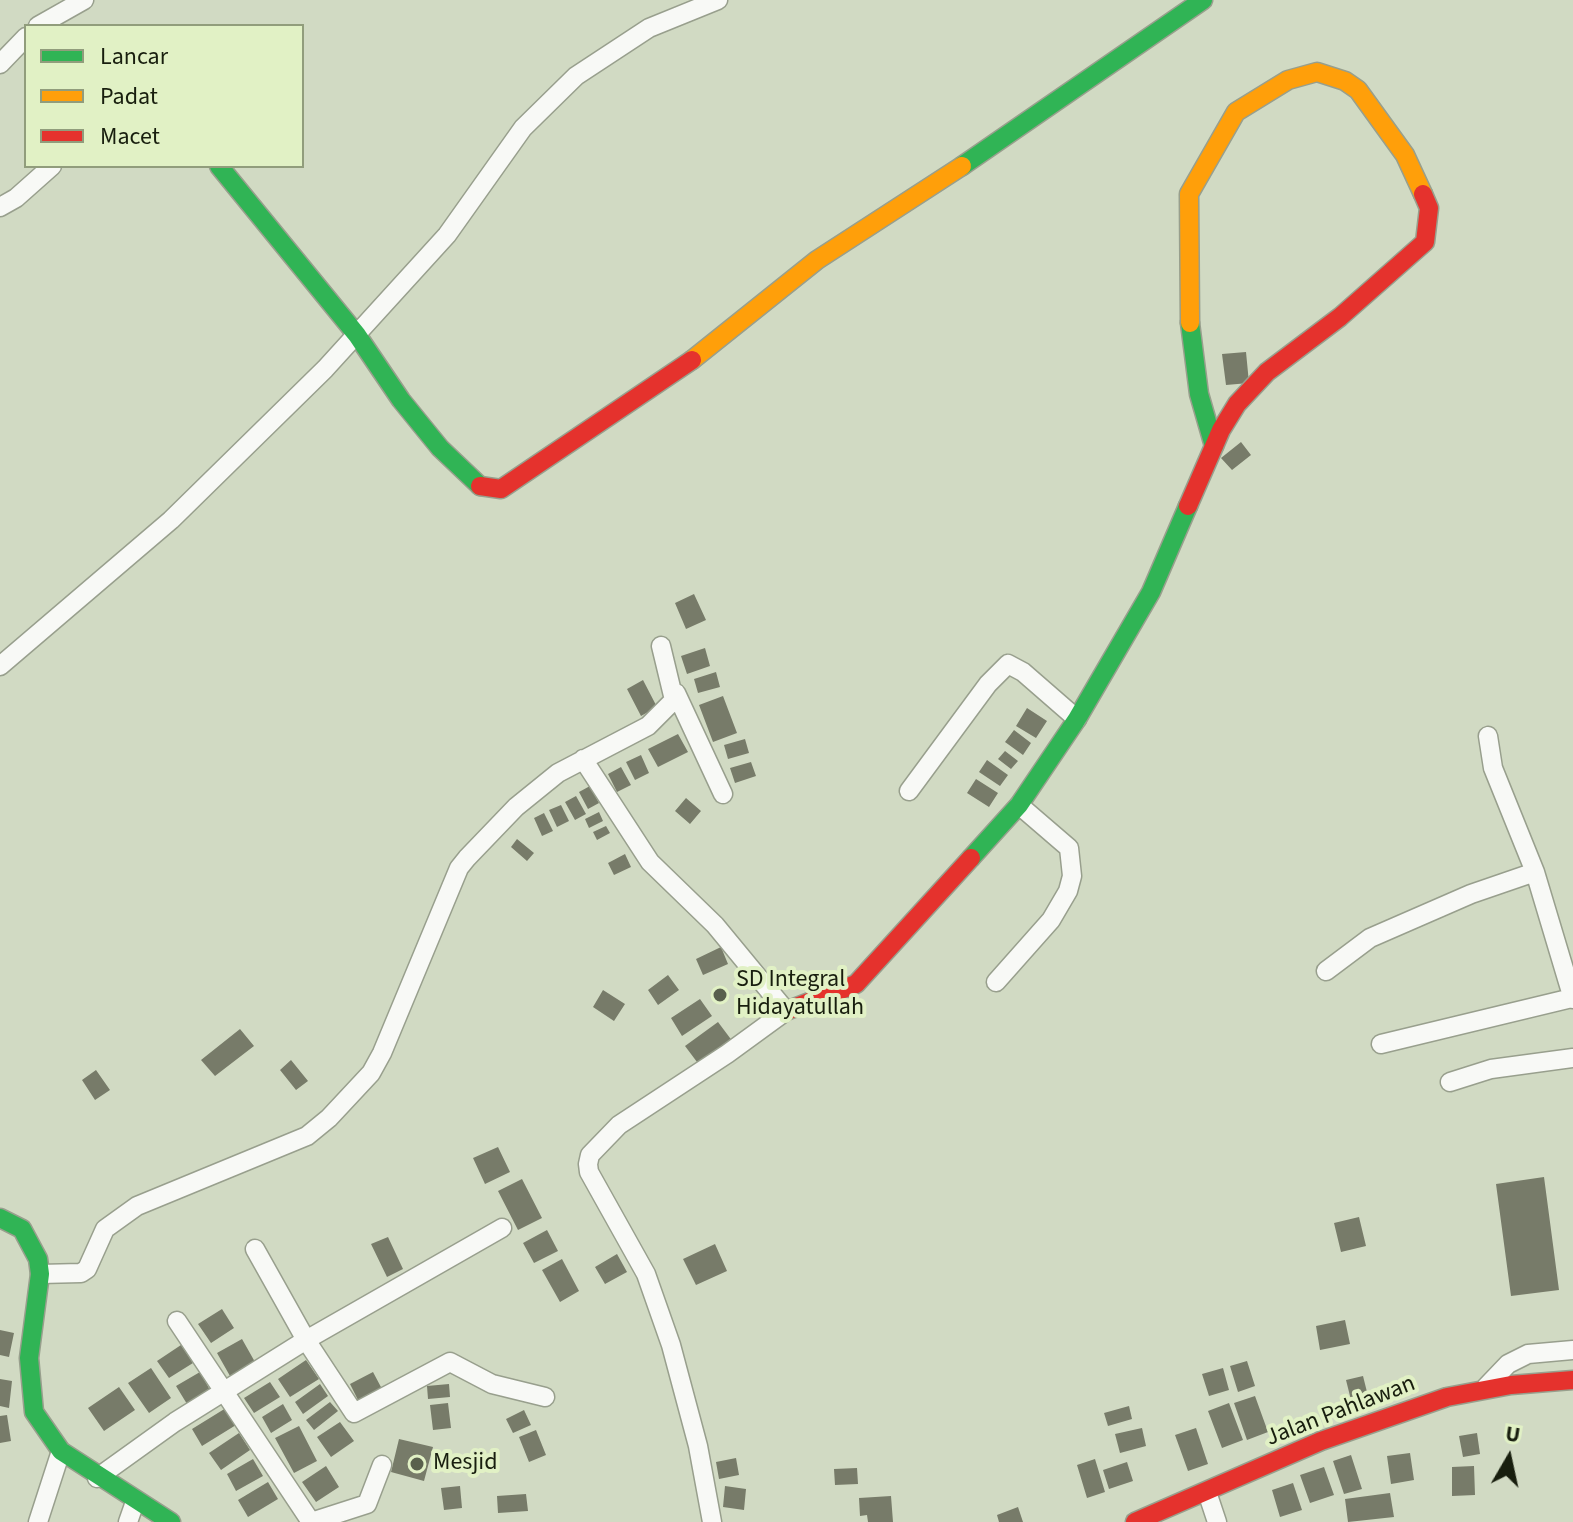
<!DOCTYPE html>
<style>
body{margin:0}
#map{position:relative;width:1573px;height:1522px;overflow:hidden;background:#d1dac3;font-family:"Source Sans 3",sans-serif}
canvas{display:block}
.legend{position:absolute;left:24px;top:24px;width:280px;height:144px;box-sizing:border-box;background:#e1f1c5;border:2px solid #919d7c;margin:0;padding:10px 14px;list-style:none;font-size:24px;color:#181e0e}
.legend li{display:flex;align-items:center;gap:16px;height:40px}
.legend b{width:40px;border:2px solid #919d7c}
.north{position:absolute;left:1469px;top:1418px;width:80px;height:80px;-webkit-text-stroke:6px #e1f1c5;paint-order:stroke;rotate:9deg;font-size:22px;font-weight:700;line-height:32px;text-align:center;color:#181e0e}
.north::after{content:'';display:block;margin:auto;width:28px;height:36px;background:#181e0e;clip-path:polygon(50% 0,100% 100%,50% 72%,0 100%)}
</style>
<div id="map">
<canvas width="1573" height="1522"></canvas>
<ul class="legend">
<li><b style="height:10px;background:#30b455"></b>Lancar</li>
<li><b style="height:10px;background:#ff9f0a"></b>Padat</li>
<li><b style="height:10px;background:#e5322d"></b>Macet</li>
</ul>
<div class="north">U</div>
</div>
<script>
const context = document.querySelector('canvas').getContext('2d');
context.lineJoin = 'round';
function paint(path, color) {
  context.fillStyle = color;
  context.fill(path, 'evenodd');
}
function shape(rows) {
  const path = new Path2D();
  for (const r of rows) {
    path.moveTo(r[0], r[1]);
    for (let i = 2; i < r.length; i += 2) path.lineTo(r[i], r[i + 1]);
  }
  return path;
}
function trace(path, color, width, dash) {
  context.strokeStyle = color;
  context.lineWidth = width;
  context.lineCap = dash ? 'butt' : 'round';
  context.setLineDash(dash || []);
  context.stroke(path);
}
function drawText(font, color, halo, rows, align = 'center') {
  context.font = font + ' "Source Sans 3",sans-serif';
  context.lineWidth = 8;
  context.setLineDash([]);
  context.textBaseline = 'middle';
  context.strokeStyle = halo;
  context.fillStyle = color;
  for (const [text, x, y, turn = 0] of rows) {
    context.save();
    context.translate(x, y);
    context.rotate((+turn || 0) * Math.PI / 180);
    context.textAlign = isNaN(turn) ? turn : align;
    if (halo) context.strokeText(text, 0, 0);
    context.fillText(text, 0, 0);
    context.restore();
  }
}
paint(shape([
 [1246,352,1249,383,1226,385,1222,354],
 [1241,442,1251,455,1232,470,1221,458],
 [694,594,706,620,686,629,675,603],
 [705,648,710,666,687,674,681,656],
 [716,672,720,687,698,693,694,679],
 [643,680,657,707,641,716,627,689],
 [723,696,737,733,713,742,699,705],
 [1027,708,1047,721,1036,738,1016,726],
 [1014,730,1031,743,1023,755,1005,742],
 [678,734,688,752,658,767,648,749],
 [745,739,749,753,728,759,724,745],
 [1005,751,1018,761,1011,769,998,759],
 [641,755,649,773,635,780,626,762],
 [987,760,1008,775,1000,786,979,772],
 [751,762,756,776,735,783,730,768],
 [621,767,631,785,617,792,608,774],
 [976,779,998,793,989,807,967,793],
 [590,786,599,803,588,809,579,792],
 [576,796,586,814,575,820,565,802],
 [686,798,701,811,690,824,675,811],
 [561,805,569,821,557,827,549,810],
 [599,812,603,821,589,828,585,819],
 [544,813,553,831,542,836,534,818],
 [606,826,610,833,597,840,593,832],
 [517,839,534,853,527,861,511,847],
 [625,854,631,867,614,875,608,863],
 [721,947,728,964,703,975,696,959],
 [668,975,679,990,658,1005,648,990],
 [603,990,625,1004,614,1021,593,1007],
 [700,999,712,1016,682,1036,671,1018],
 [718,1022,733,1042,700,1066,685,1046],
 [240,1029,254,1046,215,1076,201,1060],
 [291,1060,308,1081,296,1090,280,1070],
 [96,1070,110,1090,95,1100,82,1080],
 [498,1147,510,1172,485,1184,473,1158],
 [1544,1177,1559,1290,1511,1296,1496,1184],
 [522,1179,542,1218,518,1230,498,1191],
 [1359,1217,1366,1246,1341,1252,1334,1223],
 [547,1230,558,1251,534,1263,523,1243],
 [388,1237,403,1269,387,1277,371,1244],
 [715,1244,727,1271,696,1285,683,1259],
 [617,1254,627,1272,605,1284,595,1267],
 [562,1259,579,1291,560,1302,542,1270],
 [222,1309,234,1328,211,1343,198,1324],
 [1345,1320,1350,1344,1320,1350,1316,1326],
 [0,1330,14,1333,9,1357,0,1355],
 [242,1339,255,1362,230,1376,217,1353],
 [181,1345,193,1363,169,1378,157,1361],
 [306,1360,319,1379,290,1397,278,1379],
 [1247,1361,1255,1386,1238,1392,1230,1366],
 [151,1368,171,1398,149,1413,128,1383],
 [1223,1368,1229,1390,1209,1396,1202,1374],
 [200,1372,210,1390,187,1404,176,1386],
 [373,1372,382,1389,359,1402,350,1384],
 [1363,1376,1368,1396,1351,1400,1346,1380],
 [0,1379,12,1381,9,1408,0,1406],
 [270,1382,280,1397,254,1413,244,1398],
 [320,1384,328,1396,303,1414,295,1402],
 [449,1384,450,1397,428,1399,427,1386],
 [119,1387,135,1410,104,1431,88,1408],
 [1255,1396,1268,1432,1247,1440,1234,1403],
 [330,1402,338,1411,314,1430,306,1420],
 [448,1403,451,1428,433,1430,430,1405],
 [1229,1403,1243,1440,1222,1448,1208,1411],
 [283,1404,292,1420,271,1433,262,1417],
 [1129,1406,1132,1419,1108,1426,1104,1413],
 [226,1408,236,1425,202,1446,192,1429],
 [524,1410,531,1425,513,1433,506,1419],
 [7,1415,11,1441,0,1443,0,1416],
 [340,1422,354,1441,331,1457,317,1437],
 [299,1426,317,1461,294,1473,275,1438],
 [1142,1428,1146,1446,1120,1453,1115,1434],
 [1196,1428,1208,1464,1188,1471,1175,1435],
 [536,1430,546,1455,529,1462,519,1437],
 [239,1433,250,1450,221,1470,209,1453],
 [1477,1433,1480,1454,1463,1457,1459,1436],
 [399,1439,433,1447,424,1481,391,1472],
 [1410,1453,1414,1480,1391,1484,1387,1456],
 [1351,1455,1362,1489,1344,1494,1333,1461],
 [736,1458,739,1475,719,1479,716,1462],
 [253,1459,263,1476,236,1491,227,1474],
 [1095,1459,1105,1492,1087,1498,1077,1465],
 [1127,1462,1133,1481,1109,1489,1103,1470],
 [326,1466,339,1487,316,1502,302,1482],
 [1474,1466,1475,1495,1452,1496,1452,1467],
 [1324,1467,1334,1495,1310,1503,1300,1475],
 [857,1468,858,1484,835,1485,834,1469],
 [268,1482,278,1499,248,1517,238,1500],
 [1293,1483,1302,1510,1280,1517,1272,1490],
 [460,1486,462,1508,444,1510,441,1488],
 [725,1486,746,1489,744,1510,723,1507],
 [1390,1493,1394,1517,1348,1522,1345,1499],
 [526,1494,528,1511,498,1513,497,1496],
 [891,1496,893,1522,868,1522,867,1515,860,1516,859,1498],
 [1018,1507,1023,1522,999,1522,997,1515]
]), '#777b69');
const street = shape([
 [38,26,84,0],
 [0,64,26,37],
 [0,207,16,198,52,166],
 [0,666,171,520,325,369,447,235,523,128,576,76,649,28,718,0],
 [676,693,723,794],
 [1488,736,1493,768,1535,872,1573,999],
 [583,759,650,862,715,925,786,1011,727,1054,619,1125,590,1155,588,1164,589,1172,646,1274,671,1345,698,1446,712,1522],
 [909,791,988,684,1008,664,1023,672,1077,719],
 [1326,971,1370,938,1471,894,1535,872],
 [996,982,1051,920,1068,891,1072,876,1069,848,1019,805],
 [1381,1044,1572,998],
 [1450,1082,1491,1069,1573,1058],
 [255,1249,306,1340,354,1413,450,1362,492,1384,545,1397],
 [40,1274,81,1273,87,1269,105,1229,137,1206,307,1136,329,1118,371,1073,382,1053,459,868,467,858,516,807,558,773,648,726,674,700,661,646],
 [177,1321,311,1522],
 [1486,1387,1508,1364,1528,1354,1573,1350],
 [97,1478,175,1422,306,1340,502,1228],
 [1207,1492,1217,1522],
 [38,1522,61,1451],
 [128,1522,135,1502],
 [311,1522,367,1504,382,1465]
]);
const fast = shape([
 [219,166,357,335,401,400,440,448,480,486],
 [962,166,1203,0],
 [1190,323,1199,394,1214,446],
 [971,858,1019,805,1077,719,1151,592,1188,506],
 [0,1218,22,1229,38,1259,40,1274,29,1358,34,1412,61,1451,171,1522]
]);
const slow = shape([
 [1190,323,1189,194,1236,112,1288,80,1317,72,1345,81,1358,90,1405,155,1423,194],
 [692,360,817,260,962,166]
]);
const jam = shape([
 [480,486,501,489,692,360],
 [1188,506,1221,430,1237,404,1267,372,1340,317,1425,242,1429,208,1423,194],
 [786,1011,856,984,971,858],
 [1135,1522,1321,1441,1447,1397,1511,1385,1573,1380]
]);
trace(street, '#989f8d', 21);
trace(fast, '#989f8d', 21);
trace(slow, '#989f8d', 21);
trace(jam, '#989f8d', 21);
trace(street, '#f8f9f6', 18);
trace(fast, '#30b455', 18);
trace(slow, '#ff9f0a', 18);
trace(jam, '#e5322d', 18);
for (const [x, y, r, color] of [
 [720,995,8,"#59604d"],
 [417,1464,8,"#59604d"]
]) {
  const dot = new Path2D();
  dot.arc(x, y, r, 0, 2 * Math.PI);
  context.fillStyle = color;
  context.fill(dot);
  trace(dot, '#e1f1c5', 3);
}
drawText('24px', '#181e0e', '#e1f1c5', [
 ["SD Integral",736,981],
 ["Hidayatullah",736,1009],
 ["Mesjid",433,1464]
], 'left');
drawText('24px', '#181e0e', '#e1f1c5', [
 ["Jalan Pahlawan",1341,1412,-21]
]);
</script>
